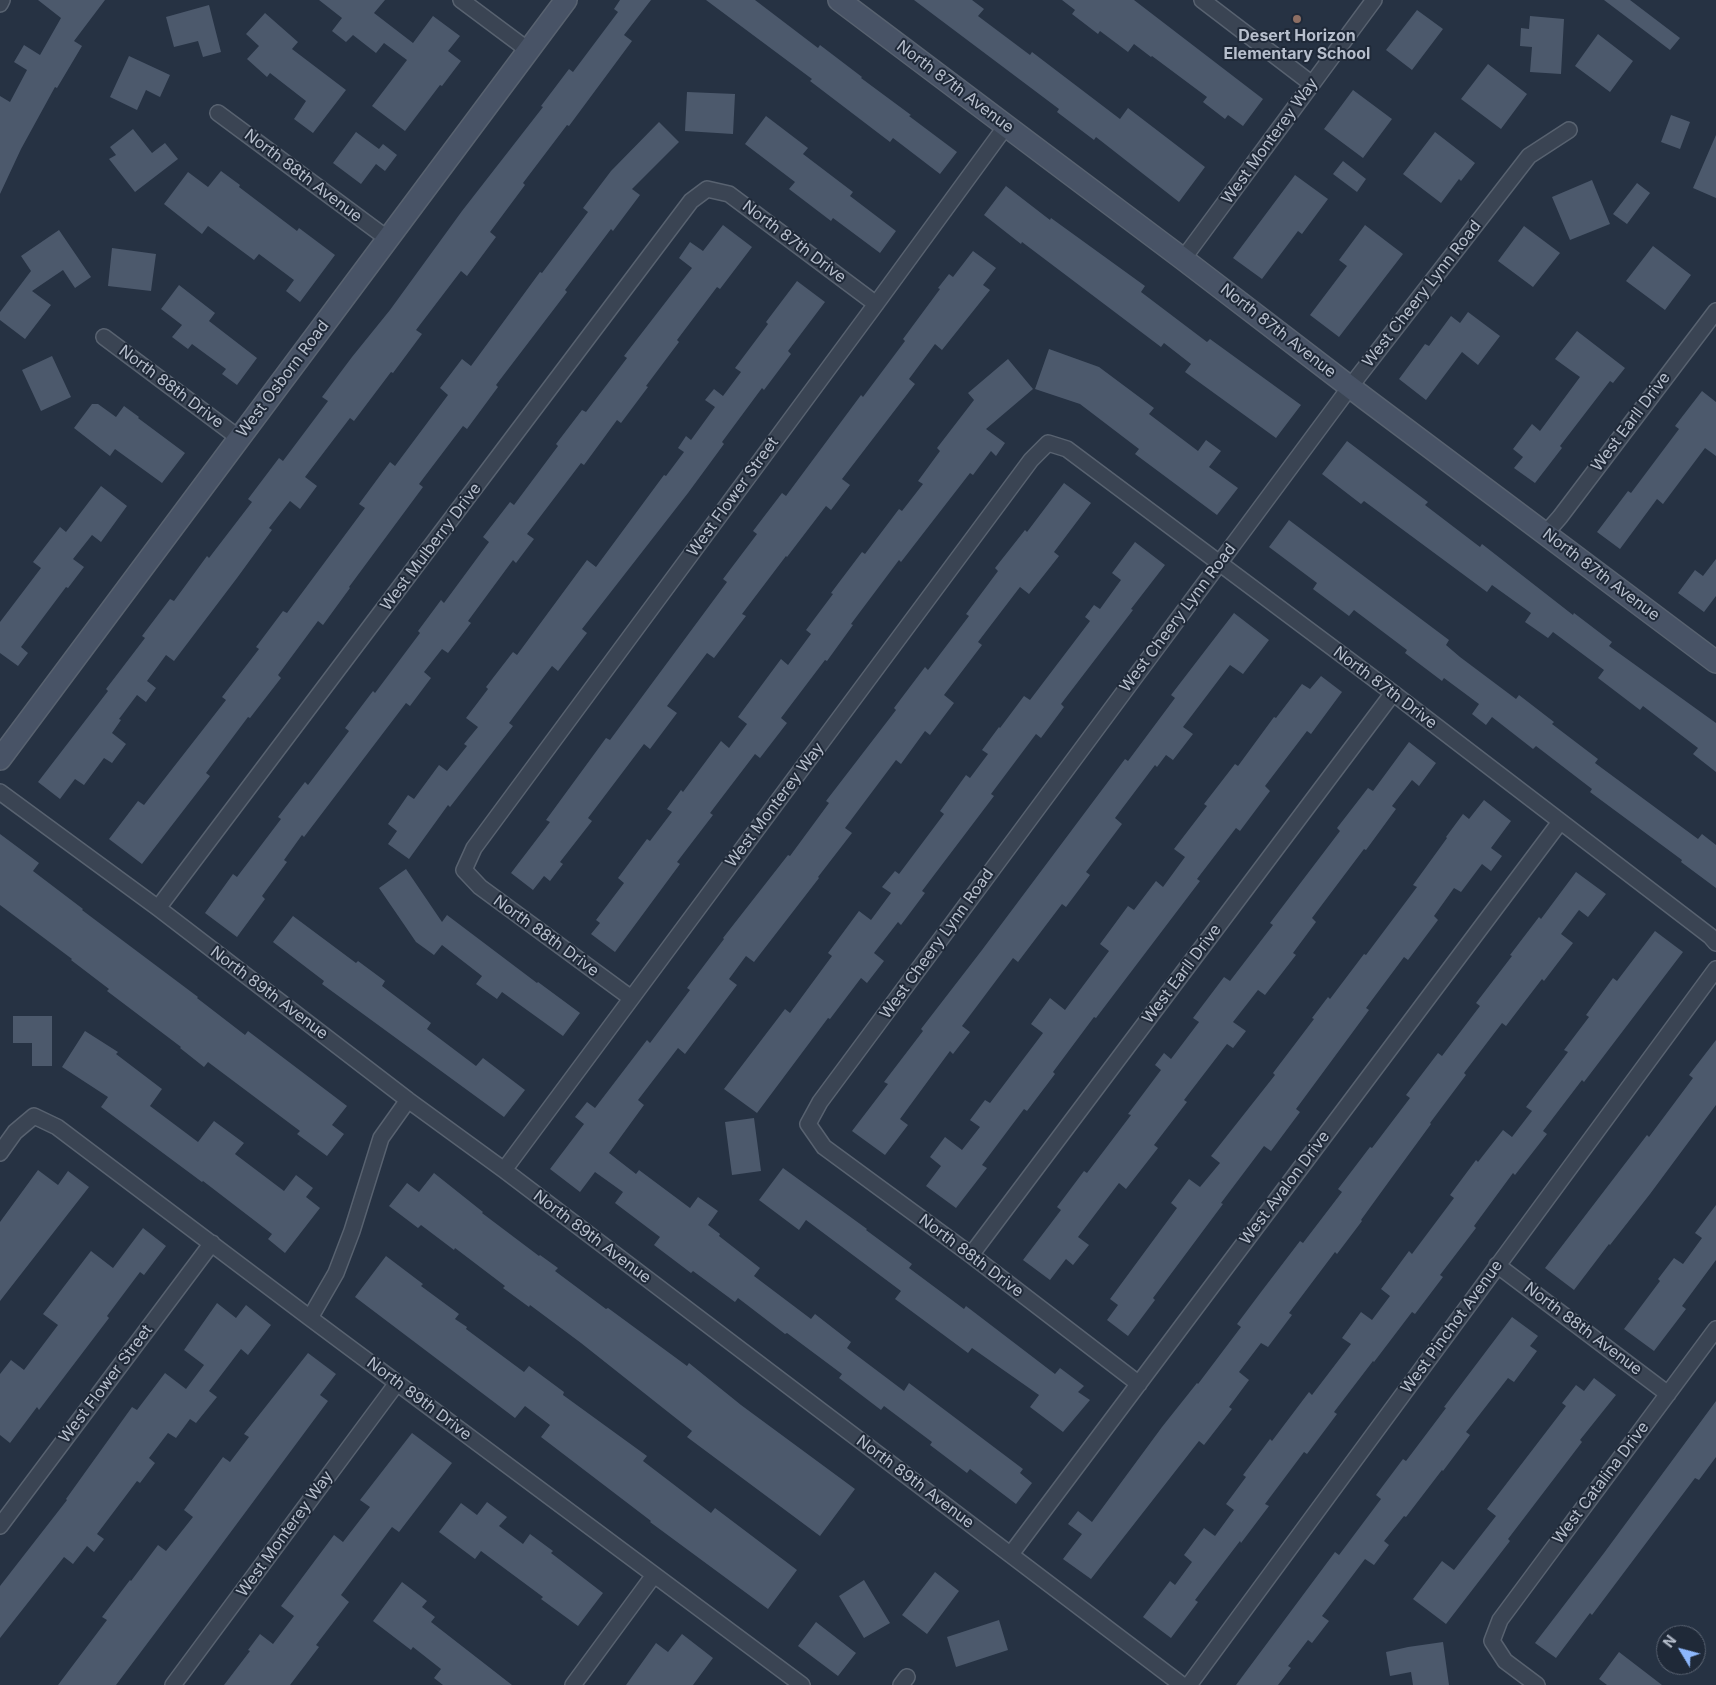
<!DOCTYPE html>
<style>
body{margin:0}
#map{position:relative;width:1716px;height:1685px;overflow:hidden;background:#263243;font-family:Inter,sans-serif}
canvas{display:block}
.north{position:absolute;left:1656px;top:1625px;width:50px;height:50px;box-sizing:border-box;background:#1f2938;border:1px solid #5c6574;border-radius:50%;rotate:307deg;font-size:14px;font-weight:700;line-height:20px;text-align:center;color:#b7bfcd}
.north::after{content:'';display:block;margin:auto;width:18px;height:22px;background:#8db7fc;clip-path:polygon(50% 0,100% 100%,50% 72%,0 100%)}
</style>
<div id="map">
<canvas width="1716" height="1685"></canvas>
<div class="north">N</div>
</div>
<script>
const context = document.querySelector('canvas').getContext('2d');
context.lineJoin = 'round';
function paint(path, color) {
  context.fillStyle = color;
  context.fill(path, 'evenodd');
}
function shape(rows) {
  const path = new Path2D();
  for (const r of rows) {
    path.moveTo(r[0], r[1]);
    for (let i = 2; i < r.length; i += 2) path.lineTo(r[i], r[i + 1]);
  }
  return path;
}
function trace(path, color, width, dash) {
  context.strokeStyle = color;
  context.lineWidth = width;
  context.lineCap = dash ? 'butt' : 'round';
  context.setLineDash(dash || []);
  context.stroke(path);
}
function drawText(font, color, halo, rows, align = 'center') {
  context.font = font + ' Inter,sans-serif';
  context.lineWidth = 4;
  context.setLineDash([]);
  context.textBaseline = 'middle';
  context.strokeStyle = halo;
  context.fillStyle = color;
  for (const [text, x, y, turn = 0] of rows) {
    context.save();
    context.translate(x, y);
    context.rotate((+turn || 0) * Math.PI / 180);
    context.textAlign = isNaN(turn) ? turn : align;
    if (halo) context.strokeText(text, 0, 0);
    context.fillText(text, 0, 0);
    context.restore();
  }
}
paint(shape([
 [38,0,105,0,74,41,82,46,57,88,55,87,21,149,0,194,0,96,10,102,27,70,14,62,24,45,40,55,61,18],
 [319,0,385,0,374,13,413,43,433,16,460,36,448,51,461,61,442,86,440,85,405,131,372,106,407,60,384,43,376,53,353,35,346,42,332,31,342,18],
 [620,0,651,0,624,35,632,41,569,126,567,125,523,183,525,185,490,232,496,237,467,276,461,271,416,330,422,334,393,373,391,372,354,421,350,418,305,477,317,486,300,509,290,501,269,528,272,530,237,578,174,661,166,655,147,681,156,688,146,702,137,695,119,719,121,720,112,733,126,744,112,763,104,758,84,785,75,779,60,799,38,782,108,691,106,689,145,638,142,636,170,599,174,601,207,556,209,558,252,502,248,499,279,458,283,461,328,401,322,397,352,357,390,310,462,211,543,107,541,106,569,69,573,72,618,12,614,9],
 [706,0,755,0,818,48,820,45,862,77,861,78,911,115,909,116,957,152,940,174,893,138,890,142,810,81,812,79],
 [914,0,972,0,984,9,978,16,1030,55,1032,52,1120,119,1128,108,1205,167,1179,202,1096,137,1094,140,1057,112,1059,109],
 [1062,0,1134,0,1263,99,1243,126,1228,115,1225,119,1203,102,1207,97,1152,56,1151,57,1134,44,1128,52,1100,31,1098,34,1072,14,1075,10],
 [1604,0,1630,0,1680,38,1670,50],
 [209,5,221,52,203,57,198,41,174,47,166,17],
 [1417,10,1443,29,1412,70,1386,50],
 [265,13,298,42,292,49,346,90,313,133,294,119,306,101,270,73,267,77,247,59,259,46,246,34],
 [1530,16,1564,19,1561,74,1530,72,1532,47,1520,46,1521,28,1529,29],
 [1598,34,1633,61,1610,92,1575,66],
 [129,56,170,75,160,97,146,90,137,110,110,97],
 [1488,64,1527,94,1501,129,1461,99],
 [1353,90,1392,119,1363,158,1324,129],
 [687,92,735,94,733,134,685,131],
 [1671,115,1690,122,1680,149,1661,142],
 [766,116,808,148,803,154,853,192,850,196,896,231,880,253,833,218,831,221,789,189,795,182,745,144],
 [659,122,679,142,632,189,640,195,613,231,611,229,565,290,567,292,496,385,498,387,467,429,463,426,419,484,423,487,349,587,350,588,323,625,318,621,278,675,281,678,250,718,248,717,206,773,210,776,142,864,109,839,138,801,144,805,226,700,222,697,259,649,256,647,283,611,287,613,365,508,359,504,390,462,395,466,448,395,440,388,462,359,471,366,540,272,542,273,588,212,583,208,611,171],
 [133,129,152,153,165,143,178,159,135,192,109,159,116,155,110,147],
 [356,132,379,149,383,144,397,155,385,171,376,164,361,184,333,163],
 [1435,132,1475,163,1461,181,1459,179,1441,203,1403,174],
 [1716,135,1716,198,1693,188],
 [1343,161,1366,179,1357,192,1333,174],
 [221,171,240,185,239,187,297,231,299,228,335,255,300,302,286,291,294,280,259,254,254,260,208,226,202,234,164,204,188,172,208,187],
 [1295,175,1328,199,1302,234,1298,231,1262,279,1233,258],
 [1592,180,1610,224,1570,240,1552,197],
 [1637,183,1650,193,1627,224,1613,214],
 [1006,186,1050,220,1051,218,1145,286,1141,292,1207,342,1210,339,1301,405,1276,438,1185,372,1191,364,1164,343,1161,347,1022,242,1021,244,984,215],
 [723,225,752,247,720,289,717,287,677,340,679,342,646,386,648,387,621,423,617,420,584,465,581,463,527,534,534,539,516,563,513,560,468,621,471,623,448,653,442,649,424,672,431,678,410,706,406,703,304,837,302,835,284,860,287,862,262,896,265,899,237,937,205,913,233,874,237,877,281,819,278,817,305,782,308,785,349,731,345,728,373,691,375,693,420,633,418,631,441,600,444,603,489,542,483,537,510,502,514,505,558,446,556,444,582,410,586,412,627,358,624,356,692,268,679,258,690,242,703,251],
 [1365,225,1403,254,1339,337,1310,315,1347,266,1339,260],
 [1524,226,1560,253,1533,287,1498,261],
 [59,230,91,277,75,288,63,270,32,291,51,305,25,339,0,320,0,312,31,271,21,256],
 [1653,246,1691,275,1665,310,1626,281],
 [112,248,156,254,151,291,108,286],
 [973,251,996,268,983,285,990,290,942,350,935,344,909,379,915,384,842,479,850,485,831,510,826,506,787,557,786,556,742,614,746,616,714,658,707,653,667,706,677,713,650,749,644,744,588,818,592,821,560,862,563,864,550,881,544,876,533,890,511,873,550,822,546,820,606,738,610,740,727,582,723,579,757,534,753,531,782,493,786,496,861,395,863,397,905,341,903,339,940,289,938,288,949,274,953,277],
 [797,281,825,302,788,351,791,354,764,390,762,388,722,442,724,444,688,493,582,629,587,633,558,671,552,666,509,723,513,726,450,807,448,805,409,859,388,844,397,831,388,824,408,795,414,799,439,765,447,771,467,746,464,744,478,727,466,718,488,689,486,687,513,652,517,655,587,560,596,567,664,475,666,476,684,452,678,448,686,436,691,440,715,407,705,400,714,389,723,396,741,372,735,368,768,324,766,322],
 [179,285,215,313,209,321,257,358,237,385,222,374,226,369,192,344,188,349,172,337,182,325,161,309],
 [1468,312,1500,336,1478,365,1462,352,1426,400,1399,379,1425,344,1429,346,1451,316,1460,323],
 [1577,331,1625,368,1613,383,1610,381,1560,446,1562,448,1535,483,1514,468,1523,457,1513,449,1532,424,1540,431,1580,377,1555,359],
 [1049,349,1099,367,1154,408,1149,414,1198,451,1206,440,1221,451,1209,467,1238,488,1217,515,1135,454,1139,449,1080,404,1035,389],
 [52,356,71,397,41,411,22,370],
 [1008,359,1033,389,986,429,1005,443,996,456,991,451,973,475,970,473,901,562,899,560,851,624,853,625,827,661,825,660,781,718,787,723,760,758,755,754,710,813,713,815,677,862,680,864,615,952,591,934,600,923,596,920,624,883,618,878,647,839,650,841,672,812,667,809,681,790,683,792,721,741,729,748,747,724,738,717,781,659,788,665,811,634,806,630,833,594,831,593,862,552,865,554,899,509,902,511,923,484,918,481,940,451,937,448,974,400,968,393],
 [1702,391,1716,402,1716,456,1705,448,1663,504,1657,499,1620,549,1597,532,1628,491,1631,493,1679,429,1675,426],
 [92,404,98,404,116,417,124,406,139,417,138,418,185,453,162,483,115,449,110,456,74,428],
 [1347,441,1428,502,1425,505,1480,547,1482,544,1573,615,1574,613,1612,642,1609,646,1716,723,1716,772,1693,754,1698,748,1643,706,1640,710,1598,678,1604,670,1553,632,1548,638,1525,622,1531,613,1492,585,1487,592,1364,501,1361,504,1322,474],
 [1064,483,1091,503,1054,552,1059,556,1029,594,1020,587,978,642,982,645,944,695,954,703,930,735,925,731,901,764,896,760,845,828,852,833,818,877,819,878,754,962,746,956,729,979,737,985,685,1054,678,1048,638,1100,644,1105,609,1153,636,1174,639,1170,690,1208,698,1197,718,1211,708,1225,720,1234,719,1236,760,1268,754,1276,811,1319,815,1314,851,1342,847,1348,904,1391,909,1383,1023,1469,1020,1473,1032,1483,1016,1504,970,1469,967,1473,930,1445,932,1442,884,1406,881,1410,839,1378,842,1374,787,1333,785,1334,738,1298,735,1302,693,1271,691,1273,654,1245,660,1237,615,1203,623,1192,595,1172,580,1192,550,1169,584,1124,575,1117,587,1102,595,1108,647,1040,650,1043,690,990,687,988,724,939,723,938,788,855,790,856,829,803,826,801,896,710,894,708,925,667,928,670,969,616,966,614,998,571,995,568,1025,530,1027,532],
 [101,486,127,506,101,542,92,535,73,559,84,567,68,588,66,587,21,647,28,653,18,666,0,653,0,622,41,568,33,562,60,527,66,532],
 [1289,520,1449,640,1446,645,1460,657,1516,699,1519,695,1554,722,1552,724,1598,759,1595,763,1698,839,1702,834,1716,845,1716,888,1681,862,1682,860,1590,792,1592,789,1536,746,1533,749,1492,717,1486,725,1472,714,1479,704,1444,678,1442,681,1405,653,1407,650,1354,610,1349,616,1313,589,1317,583,1269,547],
 [1135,542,1165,565,1131,609,1133,610,1061,704,1064,707,1041,738,1036,734,991,794,994,796,922,891,925,893,901,925,898,922,874,953,884,961,867,983,861,978,830,1019,828,1018,757,1113,724,1089,785,1009,790,1013,832,956,828,953,859,911,871,920,891,893,882,887,895,871,899,874,944,814,940,811,966,775,970,778,988,754,982,750,999,727,1000,728,1024,696,1030,700,1090,621,1085,617,1094,605,1100,609,1121,580,1112,573],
 [1716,559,1716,596,1704,612,1678,593,1695,570,1703,576],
 [1234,613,1269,640,1243,674,1230,665,1183,727,1193,734,1173,760,1166,755,1157,767,1155,765,1115,818,1122,824,1086,872,1090,875,1066,907,1062,904,1018,962,1013,958,962,1026,970,1032,953,1054,950,1051,900,1119,908,1125,885,1155,852,1131,888,1084,884,1082,923,1031,921,1029,982,950,1125,759,1128,761,1175,698,1171,695],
 [1321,676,1342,692,1311,734,1307,731,1265,786,1270,791,1240,831,1236,828,1197,879,1200,881,1096,1018,1094,1017,1053,1072,1055,1074,1027,1111,1024,1109,982,1165,987,1168,956,1208,926,1186,941,1166,930,1157,945,1137,962,1150,980,1127,970,1120,985,1100,990,1103,1043,1033,1031,1024,1050,998,1065,1010,1109,951,1100,944,1128,906,1134,910,1156,881,1163,887,1185,857,1174,849,1207,806,1204,804,1235,764,1238,766,1274,717,1276,718,1302,684,1310,689],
 [1409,742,1436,763,1419,786,1412,780,1392,806,1396,809,1366,850,1364,849,1312,918,1316,922,1293,953,1296,955,1265,995,1258,990,1233,1022,1246,1031,1233,1048,1227,1044,1184,1100,1187,1102,1154,1145,1158,1148,1126,1189,1119,1183,1078,1237,1089,1245,1073,1265,1066,1259,1050,1280,1023,1260,1061,1210,1057,1207,1084,1171,1087,1173,1131,1115,1128,1114,1161,1070,1155,1065,1164,1053,1171,1059,1199,1022,1193,1018,1224,977,1230,981,1273,925,1270,923,1340,831,1337,828,1368,788,1373,791],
 [1484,800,1511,821,1491,848,1502,856,1491,871,1482,864,1461,892,1454,888,1434,916,1438,920,1408,960,1404,957,1366,1008,1369,1010,1296,1109,1300,1112,1271,1151,1264,1146,1221,1203,1223,1204,1153,1298,1155,1300,1128,1336,1107,1320,1118,1305,1110,1299,1177,1208,1171,1203,1189,1179,1200,1187,1220,1163,1211,1156,1275,1075,1273,1073,1314,1019,1312,1018,1328,997,1330,999,1364,954,1366,955,1417,887,1413,885,1447,838,1446,837,1463,814,1469,819],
 [0,834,39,863,33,871,83,909,82,910,198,997,197,998,245,1035,248,1031,347,1106,332,1125,344,1134,327,1156,297,1134,300,1131,208,1062,204,1067,180,1048,181,1047,107,991,109,989,71,960,72,959,0,905],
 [406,869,442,922,447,915,537,983,538,982,580,1013,563,1036,502,992,497,999,476,984,482,976,442,945,434,955,416,942,379,888],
 [1576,872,1606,894,1588,917,1579,910,1561,934,1573,943,1544,981,1542,979,1506,1026,1502,1023,1464,1073,1466,1075,1430,1123,1431,1124,1390,1180,1361,1220,1362,1221,1337,1254,1335,1252,1289,1313,1292,1315,1268,1347,1261,1343,1239,1372,1249,1380,1229,1407,1232,1409,1204,1445,1199,1441,1091,1579,1063,1559,1082,1534,1068,1524,1078,1511,1092,1522,1162,1427,1197,1383,1198,1384,1241,1327,1237,1324,1261,1292,1300,1241,1303,1243,1342,1192,1338,1189,1370,1147,1372,1148,1410,1098,1406,1095,1438,1053,1442,1056,1480,1006,1476,1003,1512,956,1510,955,1539,917,1541,919],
 [293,916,356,963,358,961,385,981,382,986,431,1023,427,1029,476,1066,483,1058,525,1090,504,1117,322,984,324,981,273,942],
 [1655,931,1683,952,1584,1082,1582,1080,1543,1131,1547,1134,1515,1175,1513,1173,1474,1226,1476,1228,1440,1275,1443,1277,1415,1314,1412,1312,1374,1362,1373,1361,1334,1412,1337,1414,1307,1454,1304,1452,1265,1504,1269,1506,1241,1543,1240,1541,1195,1600,1198,1602,1171,1638,1143,1617,1170,1581,1175,1585,1192,1562,1184,1555,1204,1528,1215,1536,1234,1510,1226,1504,1246,1477,1243,1475,1270,1439,1272,1441,1309,1392,1312,1395,1351,1344,1342,1338,1361,1312,1372,1320,1390,1296,1381,1289,1409,1251,1412,1254,1454,1198,1450,1195,1476,1160,1478,1162,1503,1130,1512,1137,1532,1111,1526,1107,1568,1052,1564,1050,1589,1017,1586,1015,1613,978,1617,981],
 [13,1016,52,1016,52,1066,32,1066,32,1043,13,1043],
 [85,1031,118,1052,116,1054,162,1089,150,1106,198,1142,214,1121,244,1143,235,1154,284,1191,296,1175,313,1188,306,1197,320,1208,285,1253,268,1239,272,1234,203,1181,202,1182,101,1107,108,1097,62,1067],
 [1716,1040,1716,1105,1650,1194,1610,1245,1609,1244,1574,1290,1545,1268,1647,1135,1649,1137,1693,1078,1689,1075],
 [754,1118,761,1171,732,1175,725,1122],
 [783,1168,867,1229,866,1230,912,1264,909,1268,964,1309,966,1306,1055,1374,1060,1368,1084,1386,1078,1392,1090,1400,1063,1432,1030,1407,1039,1395,972,1348,968,1353,895,1299,901,1291,806,1220,799,1230,759,1200],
 [38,1170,58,1185,68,1171,89,1187,0,1301,0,1222],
 [434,1173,483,1212,482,1213,539,1256,540,1255,558,1268,555,1271,606,1309,608,1308,687,1366,689,1363,741,1405,855,1489,820,1536,687,1437,692,1431,581,1343,530,1305,529,1307,503,1288,505,1286,455,1248,454,1250,421,1225,418,1228,389,1206,407,1183,419,1192],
 [1716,1205,1716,1260,1682,1306,1686,1309,1654,1351,1624,1329,1660,1281,1658,1279,1674,1258,1683,1264,1702,1238,1695,1233],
 [143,1228,166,1246,144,1275,140,1272,107,1316,109,1318,39,1410,37,1407,10,1443,0,1435,0,1374,11,1360,24,1370,58,1325,43,1314,91,1251,113,1268],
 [386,1256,423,1284,421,1286,459,1314,455,1319,467,1327,466,1329,524,1372,529,1366,564,1392,563,1395,647,1456,643,1461,711,1513,715,1508,797,1570,768,1609,650,1522,651,1521,541,1437,550,1425,525,1406,515,1418,355,1297],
 [217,1303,236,1318,246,1305,271,1325,248,1355,241,1349,209,1391,217,1397,196,1423,190,1419,176,1438,168,1433,149,1458,155,1463,140,1483,137,1481,97,1534,104,1539,94,1552,87,1546,73,1564,64,1557,0,1638,0,1586,67,1500,66,1499,132,1407,137,1410,165,1373,186,1389,204,1365,184,1350],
 [1512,1317,1538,1336,1530,1346,1537,1351,1514,1382,1508,1378,1466,1432,1470,1435,1443,1471,1442,1470,1406,1517,1404,1516,1384,1541,1389,1545,1374,1565,1365,1559,1322,1616,1329,1621,1312,1643,1308,1640,1288,1666,1291,1668,1278,1685,1236,1685,1335,1552,1339,1555,1381,1499,1376,1495,1403,1459,1406,1461,1446,1408,1444,1407],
 [308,1353,336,1374,320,1395,328,1401,207,1564,116,1685,58,1685,107,1620,102,1617,130,1580,131,1581,158,1545,166,1551,193,1517,184,1510,223,1457,230,1462,249,1437,244,1434],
 [1594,1378,1616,1395,1580,1440,1582,1442,1508,1539,1510,1541,1446,1624,1413,1599,1442,1561,1454,1570,1496,1516,1487,1509,1566,1406,1562,1403,1576,1385,1584,1391],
 [1716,1401,1716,1457,1699,1480,1695,1478,1592,1615,1590,1613,1556,1658,1535,1643,1604,1553],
 [412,1433,452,1463,399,1532,392,1527,341,1595,349,1602,316,1645,319,1647,290,1685,224,1685,250,1651,248,1650,260,1634,273,1644,294,1616,281,1606,334,1535,343,1542,370,1507,360,1500],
 [487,1502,507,1517,499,1526,523,1544,530,1534,553,1551,551,1553,603,1593,578,1626,541,1599,543,1597,481,1551,475,1559,439,1532,461,1503,477,1515],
 [935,1572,959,1591,927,1634,902,1615],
 [864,1580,890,1623,864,1638,839,1596],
 [402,1582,427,1601,422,1607,435,1617,431,1622,512,1685,443,1685,434,1678,441,1669,413,1647,411,1650,373,1621],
 [999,1620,1008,1650,956,1667,947,1637],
 [816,1622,856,1653,838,1676,798,1646],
 [682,1634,713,1658,693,1685,626,1685,656,1643,668,1652],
 [1443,1642,1449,1685,1413,1685,1411,1672,1390,1676,1386,1652,1408,1647],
 [1619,1652,1662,1685,1607,1685,1599,1679]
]), '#4c596c');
const street = shape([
 [461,0,528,50],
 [1202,0,1312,84],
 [0,4,2,0],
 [218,113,388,239],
 [1183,259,1374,0],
 [104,337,239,438],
 [1546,533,1560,517,1716,311],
 [0,792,158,908,408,1100,504,1170,1182,1685],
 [158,908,691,201,707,189,729,194,876,304],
 [631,998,480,887,464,870,474,848,876,304,1006,126],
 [0,1153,15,1132,34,1116,57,1127,310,1318,802,1685],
 [504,1170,1031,460,1048,443,1067,449,1393,693,1710,936,1716,943],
 [971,1255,1393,693],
 [1497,1265,1668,1394],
 [310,1318,336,1273,352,1231,381,1138,408,1100],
 [1139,1384,971,1255,824,1147,808,1124,820,1102,1350,387,1529,156,1569,130],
 [0,1526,212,1243],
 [1011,1554,1560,822],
 [173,1685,397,1383],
 [573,1685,654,1575],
 [901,1685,907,1677],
 [1189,1685,1716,969],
 [1537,1685,1505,1661,1492,1641,1500,1620,1716,1329]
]);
const secondary = shape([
 [839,0,1183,259,1367,400,1716,662],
 [0,759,566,0]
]);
trace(street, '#586270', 18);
trace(secondary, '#586270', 24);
trace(street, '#3a4453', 15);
trace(secondary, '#485366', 21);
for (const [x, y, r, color] of [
 [1297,19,5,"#8d6e63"]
]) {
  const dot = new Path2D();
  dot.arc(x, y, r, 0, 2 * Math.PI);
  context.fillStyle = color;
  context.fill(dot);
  trace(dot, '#1f2938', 2);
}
drawText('bold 16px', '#b7bfcd', '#1f2938', [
 ["Desert Horizon",1297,36],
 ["Elementary School",1297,54]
]);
drawText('16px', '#b7bfcd', '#1f2938', [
 ["North 87th Avenue",955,87,37],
 ["West Monterey Way",1270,141,-54],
 ["North 88th Avenue",303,176,37],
 ["North 87th Drive",794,242,37],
 ["West Cheery Lynn Road",1422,294,-52],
 ["North 87th Avenue",1278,331,38],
 ["West Osborn Road",283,379,-53],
 ["North 88th Drive",171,387,37],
 ["West Earll Drive",1631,422,-53],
 ["West Flower Street",733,497,-54],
 ["West Mulberry Drive",431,547,-53],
 ["North 87th Avenue",1601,575,37],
 ["West Cheery Lynn Road",1178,618,-53],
 ["North 87th Drive",1385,688,37],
 ["West Monterey Way",775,805,-53],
 ["North 88th Drive",546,936,36],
 ["West Cheery Lynn Road",937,944,-54],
 ["West Earll Drive",1182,974,-53],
 ["North 89th Avenue",269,993,37],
 ["West Avalon Drive",1285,1188,-53],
 ["North 89th Avenue",592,1237,37],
 ["North 88th Drive",971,1256,37],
 ["West Pinchot Avenue",1452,1327,-54],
 ["North 88th Avenue",1583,1329,37],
 ["West Flower Street",106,1384,-53],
 ["North 89th Drive",419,1399,37],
 ["North 89th Avenue",915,1482,37],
 ["West Catalina Drive",1601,1483,-53],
 ["West Monterey Way",285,1534,-54]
]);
</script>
